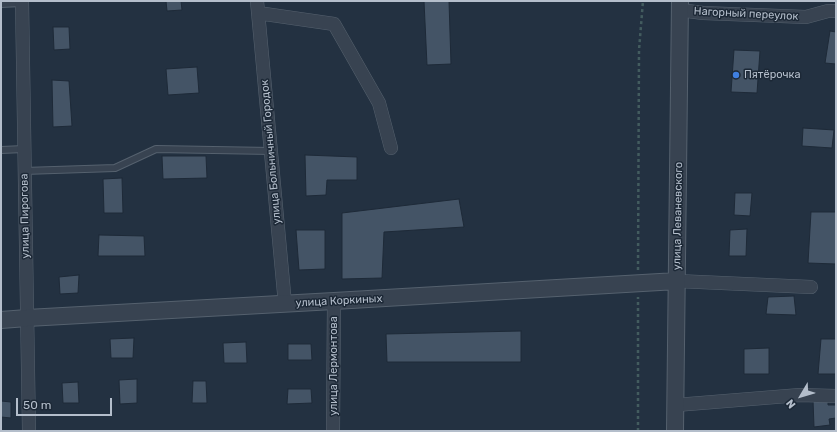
<!DOCTYPE html>
<meta charset="utf-8">
<style>
body{margin:0}
#map{position:relative;width:837px;height:432px;overflow:hidden;background:#233141;font-family:Rubik,sans-serif}
canvas{display:block}
.frame{position:absolute;inset:0;border:2px solid #b4becb;pointer-events:none}
.north{position:absolute;left:781px;top:376px;width:40px;height:40px;-webkit-text-stroke:3px #1c2836;paint-order:stroke;rotate:232deg;font-size:11px;font-weight:700;line-height:16px;text-align:center;color:#b4becb}
.north::after{content:'';display:block;margin:auto;width:14px;height:18px;background:#b4becb;clip-path:polygon(50% 0,100% 100%,50% 72%,0 100%)}
.scale{position:absolute;left:16px;top:398px;width:96px;height:18px;box-sizing:border-box;border:2px solid #b4becb;border-top:0;padding-left:5px;font-size:12px;line-height:14px;white-space:nowrap;color:#b4becb;-webkit-text-stroke:3px #1c2836;paint-order:stroke}
</style>
<div id="map">
<canvas width="837" height="432"></canvas>
<div class="frame"></div>
<div class="north">N</div>
<div class="scale">50 m</div>
</div>
<script>
const context = document.querySelector('canvas').getContext('2d');
context.lineJoin = 'round';
function paint(path, color) {
  context.fillStyle = color;
  context.fill(path, 'evenodd');
}
function shape(rows) {
  const path = new Path2D();
  for (const r of rows) {
    path.moveTo(r[0], r[1]);
    for (let i = 2; i < r.length; i += 2) path.lineTo(r[i], r[i + 1]);
  }
  return path;
}
function trace(path, color, width, dash) {
  context.strokeStyle = color;
  context.lineWidth = width;
  context.lineCap = dash ? 'butt' : 'round';
  context.setLineDash(dash || []);
  context.stroke(path);
}
function drawText(font, color, halo, rows, align = 'center') {
  context.font = font + ' Rubik,sans-serif';
  context.lineWidth = 3;
  context.setLineDash([]);
  context.textBaseline = 'middle';
  context.strokeStyle = halo;
  context.fillStyle = color;
  for (const [text, x, y, turn = 0] of rows) {
    context.save();
    context.translate(x, y);
    context.rotate((+turn || 0) * Math.PI / 180);
    context.textAlign = isNaN(turn) ? turn : align;
    if (halo) context.strokeText(text, 0, 0);
    context.fillText(text, 0, 0);
    context.restore();
  }
}
const building = shape([
 [166,1,181,1,182,10,167,11,166,1],
 [424,1,449,1,451,64,427,65,424,1],
 [53,27,69,27,70,49,54,50,53,27],
 [830,31,836,32,836,64,825,63,830,31],
 [734,50,760,51,757,93,731,92,734,50],
 [197,67,199,93,168,95,166,69,197,67],
 [52,80,69,81,72,126,53,127,52,80],
 [803,128,834,130,832,148,802,146,803,128],
 [305,155,357,157,357,180,327,180,326,195,306,196,305,155],
 [162,156,206,156,207,178,163,179,162,156],
 [122,178,123,213,104,213,103,179,122,178],
 [735,193,752,193,750,216,734,215,735,193],
 [459,199,464,227,384,232,382,278,342,279,342,213,459,199],
 [811,212,836,212,836,264,808,263,811,212],
 [747,229,746,256,729,256,730,230,747,229],
 [296,230,325,230,325,269,299,270,296,230],
 [99,235,144,236,145,256,98,256,99,235],
 [79,275,78,293,60,294,59,277,79,275],
 [794,296,796,315,766,314,768,297,794,296],
 [521,331,521,362,387,362,386,334,521,331],
 [134,338,133,358,111,358,110,339,134,338],
 [821,339,836,339,836,374,818,374,821,339],
 [246,342,247,363,224,363,223,343,246,342],
 [288,344,311,344,312,360,288,360,288,344],
 [769,348,769,374,744,374,744,349,769,348],
 [137,379,137,403,120,404,119,380,137,379],
 [193,381,206,381,207,403,192,403,193,381],
 [78,382,79,403,63,403,62,383,78,382],
 [288,389,311,389,312,403,287,404,288,389],
 [828,399,828,405,836,405,836,418,829,419,830,425,814,427,813,400,828,399],
 [1,401,11,402,11,418,1,417,1,401]
]);
paint(building, '#445466');
trace(building, '#1e2a38', 1);
const service = shape([
 [1,4,22,3],
 [1,150,24,149],
 [24,171,115,168,156,149,271,151]
]);
const minor = shape([
 [22,1,29,431],
 [257,1,285,304],
 [680,10,703,13,806,17,828,11,836,11],
 [258,13,334,24,379,103,391,148],
 [677,281,811,287],
 [676,405,800,395,836,396],
 [333,431,334,301]
]);
const tertiary = shape([
 [1,320,27,318,334,301,677,281],
 [675,431,680,1]
]);
trace(service, '#55616e', 8);
trace(minor, '#55616e', 14);
trace(tertiary, '#55616e', 18);
trace(shape([
 [638,270,639,50,643,1],
 [638,431,638,297]
]), '#435c5f', 2.5, [3, 3]);
trace(service, '#384351', 6);
trace(minor, '#384351', 13);
trace(tertiary, '#384351', 16);
for (const [x, y, r, color] of [
 [736,75,4,"#3f7fe0"]
]) {
  const dot = new Path2D();
  dot.arc(x, y, r, 0, 2 * Math.PI);
  context.fillStyle = color;
  context.fill(dot);
  trace(dot, '#1c2836', 1.5);
}
drawText('11px', '#b4becb', '#1c2836', [
 ["Нагорный переулок",746,14,3],
 ["улица Больничный Городок",271,152,-95],
 ["улица Пирогова",25,216,-91],
 ["улица Леваневского",678,216,-89],
 ["улица Коркиных",339,301,-3],
 ["улица Лермонтова",334,366,-90]
]);
drawText('11px', '#b4becb', '#1c2836', [
 ["Пятёрочка",744,75]
], 'left');
</script>
